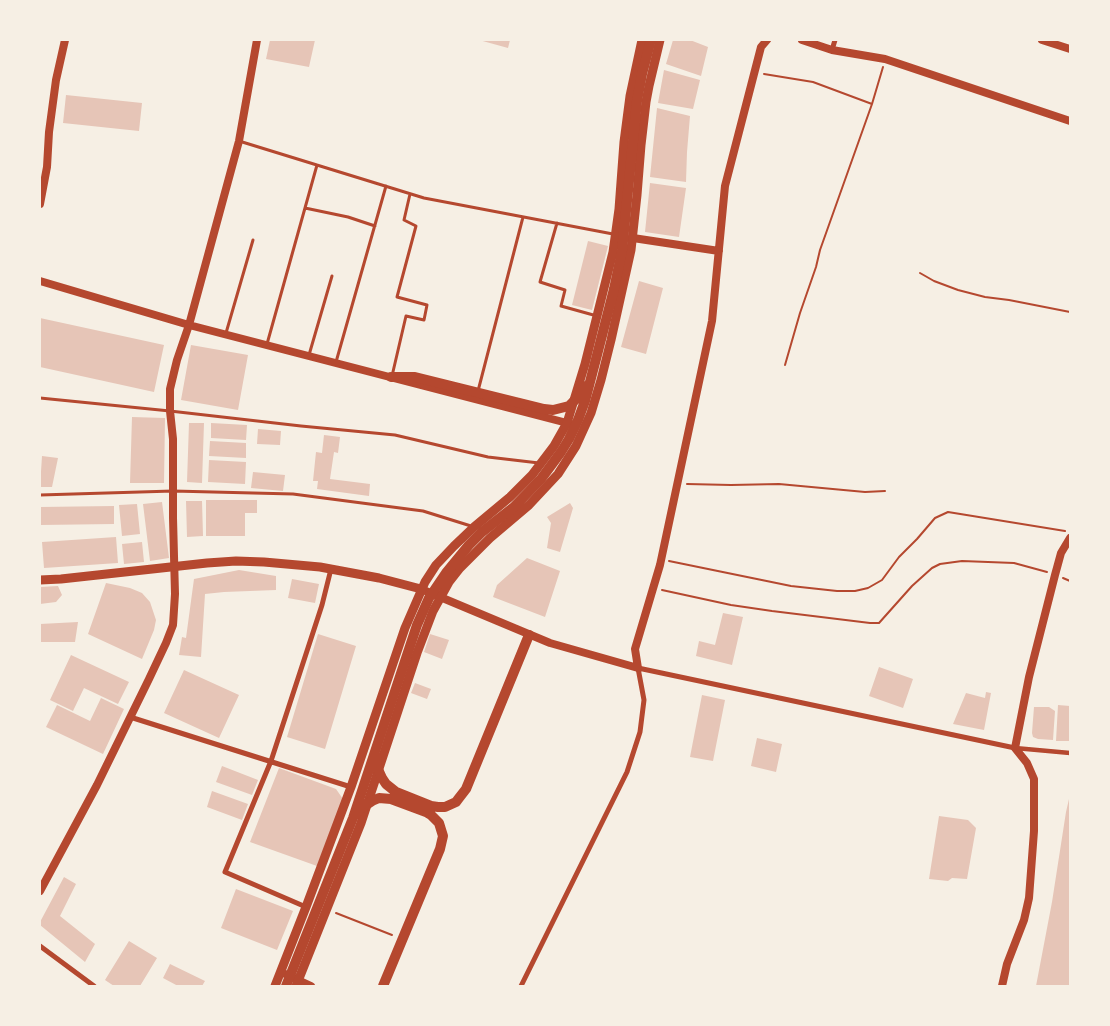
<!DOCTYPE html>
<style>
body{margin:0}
#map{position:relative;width:1110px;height:1026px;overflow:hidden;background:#f6efe4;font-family:"Asap Condensed",sans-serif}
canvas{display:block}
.frame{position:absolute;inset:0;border:41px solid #f6efe4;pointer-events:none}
</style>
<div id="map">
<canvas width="1110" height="1026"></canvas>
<div class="frame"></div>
</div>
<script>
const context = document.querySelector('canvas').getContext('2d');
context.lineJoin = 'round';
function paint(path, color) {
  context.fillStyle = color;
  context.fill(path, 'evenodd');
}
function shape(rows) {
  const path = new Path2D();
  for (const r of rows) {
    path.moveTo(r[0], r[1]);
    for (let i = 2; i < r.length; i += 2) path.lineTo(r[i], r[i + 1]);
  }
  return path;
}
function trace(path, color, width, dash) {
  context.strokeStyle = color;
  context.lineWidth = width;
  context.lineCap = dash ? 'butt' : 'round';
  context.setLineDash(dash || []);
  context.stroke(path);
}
paint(shape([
 [270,40,315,40,309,67,266,59],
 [479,40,510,40,508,48],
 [673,40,690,40,708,47,701,76,666,64],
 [664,70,700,80,693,109,658,103],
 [66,95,142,103,139,131,63,123],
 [657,108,690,116,687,152,686,182,650,177],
 [650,183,686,188,679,237,645,232],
 [588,241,608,246,592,310,572,305],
 [639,281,663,288,646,354,621,347],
 [40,318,164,345,154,392,40,367],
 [191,345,248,355,238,410,181,400],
 [132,417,165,418,164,483,130,483],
 [189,423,204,423,202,483,187,482],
 [211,423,247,425,246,440,211,438],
 [258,429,281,431,280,445,257,444],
 [324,435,340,437,338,453,334,452,330,479,370,484,369,496,317,489,318,481,313,481,316,452,322,453],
 [210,441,246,443,246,458,209,456],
 [42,456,58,458,52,487,40,487],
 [209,460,246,462,245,484,208,482],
 [253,472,285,475,283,491,251,488],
 [206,500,257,500,257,513,245,513,245,536,206,536],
 [186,501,202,501,203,536,187,537],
 [162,502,169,558,150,561,143,504],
 [570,503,573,508,560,552,547,548,551,523,547,517],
 [137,504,140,534,122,536,119,505],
 [114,506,114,524,40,525,40,507],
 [116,537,118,563,44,568,42,542],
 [142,542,144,562,124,564,122,544],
 [527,558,560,571,545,617,493,597,497,585],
 [239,570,276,576,276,590,224,592,205,594,201,657,179,655,182,637,186,638,194,579],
 [292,579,319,584,315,603,288,598],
 [106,583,130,588,142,593,150,602,156,620,154,630,142,659,88,634],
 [58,586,62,595,56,602,40,604,40,587],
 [723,613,743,617,732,665,696,656,699,641,715,645],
 [78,622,75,642,40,642,40,624],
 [318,634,356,646,325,749,287,737],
 [430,634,449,640,442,659,424,652],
 [71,655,129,682,118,704,84,688,73,711,50,700],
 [879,667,913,679,903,708,869,696],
 [184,670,239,695,219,738,164,713],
 [415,683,431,689,427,699,411,693],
 [986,692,991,693,984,730,953,724,966,693,985,698],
 [702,695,725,700,713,761,690,757],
 [101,698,124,709,103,754,46,727,57,705,90,721],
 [1058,705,1070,706,1070,741,1056,741],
 [1034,707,1049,707,1055,711,1053,740,1038,739,1033,737,1032,733],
 [757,738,782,744,776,772,751,766],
 [222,766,258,780,252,795,216,782],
 [279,768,336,789,343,799,317,866,250,842],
 [212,791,248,804,242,820,207,807],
 [1069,799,1070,986,1036,986,1052,902,1066,812],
 [939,816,968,820,976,828,967,879,952,878,948,881,929,879],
 [64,877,76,884,60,916,95,944,85,962,40,925,40,922],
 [236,889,293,911,277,950,221,928],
 [129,941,157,958,140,986,114,986,105,980],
 [170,964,205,981,202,986,178,986,163,978]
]), '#e6c5b7');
trace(shape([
 [764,74,813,82,872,104,883,67],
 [920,273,934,281,958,290,985,297,1009,300,1070,312],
 [785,365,800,313,816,267,820,250,872,104],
 [687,484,731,485,779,484,865,492,885,491],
 [669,561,791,586,837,591,855,591,868,588,882,580,899,557,917,539,935,518,948,512,1065,531],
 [1063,578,1070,581],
 [662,590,731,605,772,611,870,623,879,623,912,586,932,568,940,564,962,561,1014,563,1047,572],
 [336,913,392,935]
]), '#b5482f', 2);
trace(shape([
 [239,141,424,198,613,234],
 [305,208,348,217,375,226],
 [557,223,540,282,565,290,561,306,597,316],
 [226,333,253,240],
 [267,344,317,165],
 [309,355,332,276],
 [336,362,386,186],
 [392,376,406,316,424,320,427,305,397,297,416,226,404,220,410,194],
 [478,391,523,217],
 [40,398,170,411,301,426,395,435,488,457,539,463],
 [40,495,173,491,293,494,423,511,471,526]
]), '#b5482f', 3);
trace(shape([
 [1015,748,1070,753]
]), '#b5482f', 4.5);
trace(shape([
 [832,50,835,40],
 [130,717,351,787],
 [306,907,225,872,271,761,322,605,331,569],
 [40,946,94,986],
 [521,986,627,772,640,732,644,700,638,668,1015,748]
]), '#b5482f', 5);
trace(shape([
 [802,40,832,50,885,59,1070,121],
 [1042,40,1070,49],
 [40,204,47,167,49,132,56,80,65,40],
 [633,238,719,251],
 [40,281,189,325,571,424],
 [421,589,550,643,638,668,635,649,660,565,712,321,725,186,761,47,767,40],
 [40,891,97,785,149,679,166,643,173,625,175,594,173,518,173,439,170,411,170,389,177,360,189,325,239,141,257,40],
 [281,972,311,986],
 [1002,986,1007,964,1024,920,1029,898,1034,831,1034,779,1027,763,1015,748,1029,677,1055,575,1061,553,1070,538]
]), '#b5482f', 8);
trace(shape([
 [40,580,61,579,207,563,236,561,264,562,320,567,379,578,421,589],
 [275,986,306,907,351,787,405,628,425,582,436,565,454,546,474,527,510,497,532,475,554,446,567,423,585,364,613,252,619,209,624,142,630,96,642,40],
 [296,986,361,823,417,653,433,611,449,582,460,568,490,538,529,505,558,474,576,446,591,413,601,380,611,340,631,250,637,195,641,145,646,102,649,86,660,40]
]), '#b5482f', 9);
trace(shape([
 [391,377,415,377,544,409,553,410,569,406,580,395,586,386],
 [376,756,377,767,382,778,386,784,396,792,431,806,438,807,445,807,456,802,459,798,466,789,529,635],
 [355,815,360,809,372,801,379,798,391,799,426,812,431,815,439,823,443,836,440,849,383,986],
 [286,986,353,818,417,625,429,598,446,573,469,545,482,532,514,507,541,479,561,452,569,439,578,420,585,401,597,355,614,289,622,251,637,101,642,74,651,40]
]), '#b5482f', 10);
</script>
